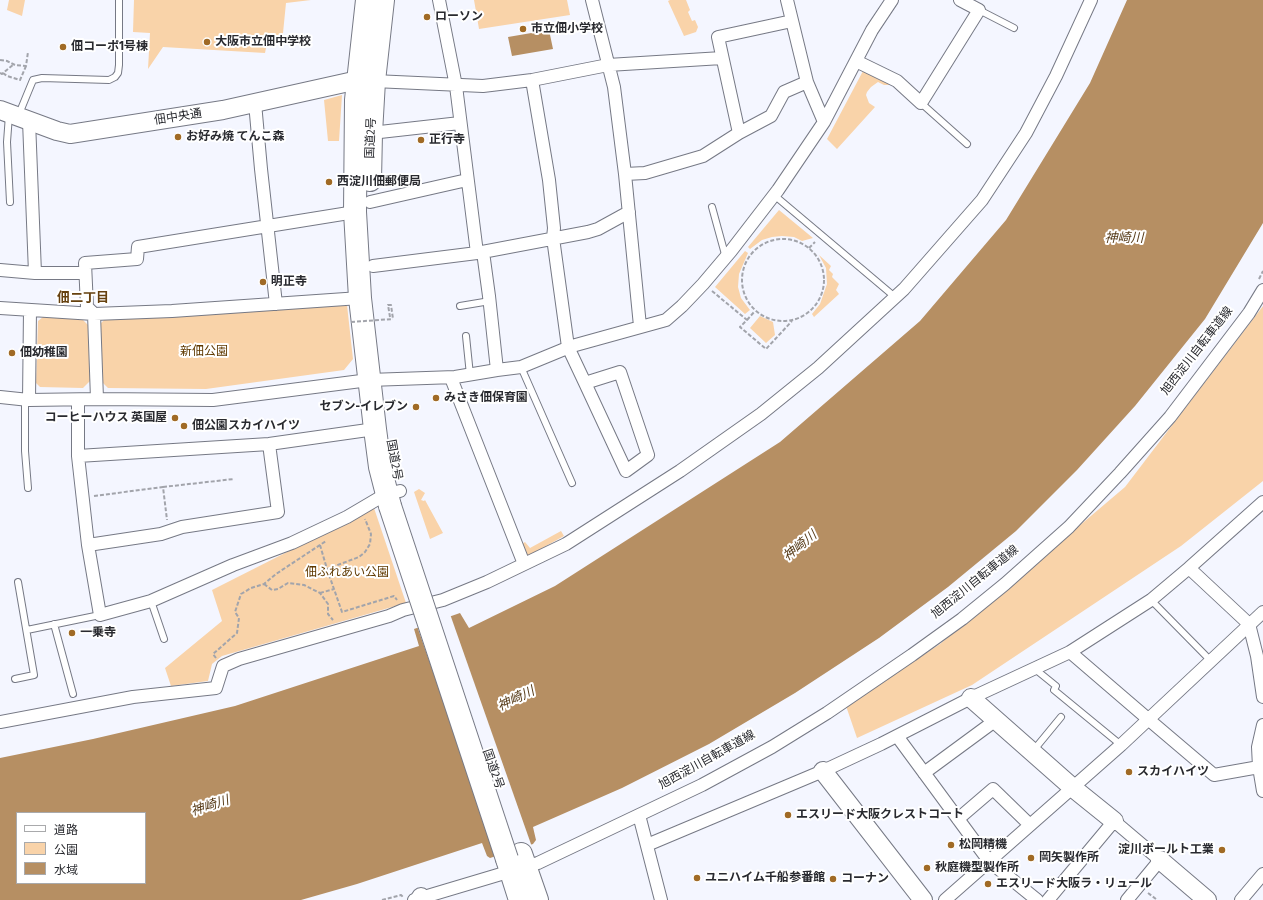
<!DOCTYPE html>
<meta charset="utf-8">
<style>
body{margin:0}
#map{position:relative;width:1263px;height:900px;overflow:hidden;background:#f4f6ff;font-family:"Fira Sans Condensed","Noto Sans JP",sans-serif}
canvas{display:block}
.legend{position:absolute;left:16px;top:812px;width:130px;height:72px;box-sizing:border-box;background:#fff;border:1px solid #a9aaac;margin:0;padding:5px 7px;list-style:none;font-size:12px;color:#292a2f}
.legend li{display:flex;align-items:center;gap:8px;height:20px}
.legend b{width:20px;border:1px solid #a9aaac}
</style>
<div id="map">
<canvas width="1263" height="900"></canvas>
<ul class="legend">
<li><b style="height:5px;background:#fff"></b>道路</li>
<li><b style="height:11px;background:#f9d3a9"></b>公園</li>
<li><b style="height:11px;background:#b68f63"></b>水域</li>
</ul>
</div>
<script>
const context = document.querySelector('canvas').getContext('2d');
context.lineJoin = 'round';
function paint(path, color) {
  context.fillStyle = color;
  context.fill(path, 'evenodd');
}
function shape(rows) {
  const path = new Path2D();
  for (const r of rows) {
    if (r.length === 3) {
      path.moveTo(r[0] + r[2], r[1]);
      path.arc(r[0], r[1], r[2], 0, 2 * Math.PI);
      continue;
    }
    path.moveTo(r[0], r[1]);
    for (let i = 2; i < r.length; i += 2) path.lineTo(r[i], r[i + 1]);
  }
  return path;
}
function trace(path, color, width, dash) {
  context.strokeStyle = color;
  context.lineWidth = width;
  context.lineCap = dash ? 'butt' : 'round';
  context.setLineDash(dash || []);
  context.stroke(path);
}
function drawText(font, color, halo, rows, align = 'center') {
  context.font = font + ' "Fira Sans Condensed","Noto Sans JP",sans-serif';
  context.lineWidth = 4;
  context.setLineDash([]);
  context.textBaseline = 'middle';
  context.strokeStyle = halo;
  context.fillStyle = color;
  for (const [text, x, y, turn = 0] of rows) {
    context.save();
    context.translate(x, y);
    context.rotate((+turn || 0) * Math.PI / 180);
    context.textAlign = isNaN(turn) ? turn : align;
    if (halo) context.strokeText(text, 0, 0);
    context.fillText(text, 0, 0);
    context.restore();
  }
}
paint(shape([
 [9,0,25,0,22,16,7,10],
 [134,0,311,0,286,3,282,43,267,43,265,53,163,47,148,69,150,33,133,32],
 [474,0,567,0,570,15,479,29],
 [670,0,686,0,690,10,688,12,692,21,695,20,698,27,696,32,684,36,668,1],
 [863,71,891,85,884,85,878,82,871,87,867,92,866,95,869,103,875,107,837,149,827,139],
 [342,95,339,141,328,141,324,100],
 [779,210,813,238,802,241,794,237,782,236,772,237,762,240,750,249,748,247],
 [745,251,748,253,739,274,738,287,741,298,750,310,745,314,715,287],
 [819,255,831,266,829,270,833,274,832,277,839,284,836,290,839,294,814,317,812,314,820,304,827,284,826,268],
 [347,305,353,359,344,370,206,389,108,388,103,383,100,324,105,319,206,315,287,308],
 [1263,306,1263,481,1181,546,972,685,857,738,846,706,940,644,1125,487],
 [760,316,773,322,775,335,766,343,750,328],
 [43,317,81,318,89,326,91,380,83,388,40,387,36,383,38,321],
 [419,489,425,493,421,500,424,501,425,500,443,533,430,539,414,492],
 [374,508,406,603,222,656,212,664,208,681,171,686,165,668,222,621,212,590],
 [561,531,564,536,528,556,522,552,520,545,525,542,530,548]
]), '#f9d3a9');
paint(shape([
 [1127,0,1263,0,1263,223,1205,319,1135,406,1077,470,1016,531,948,587,879,638,795,693,709,744,622,788,533,827,536,840,533,844,490,858,487,856,482,843,357,884,301,900,0,900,0,758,93,739,235,706,419,646,414,629,460,613,469,628,555,586,780,442,920,321,1006,220,1090,83],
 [17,813,145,813,145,883,17,883],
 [549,30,553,49,512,56,508,37]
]), '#b68f63');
paint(shape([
 [450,614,532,847,498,857,417,626]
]), '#f4f6ff');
const lane = shape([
 [979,10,1014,28],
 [921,103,967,144],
 [19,114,33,80,42,78,109,80,115,77,118,73,119,65,119,0],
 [9,115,7,142,10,202],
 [774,195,895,297],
 [712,207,726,258],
 [460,306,490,301],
 [466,336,470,375],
 [521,367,572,483],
 [25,399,25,451,28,488],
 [1151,600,1211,661],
 [151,601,164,639],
 [54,624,73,694],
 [27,630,100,615],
 [1035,669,1056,686,1054,690,1121,745],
 [15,679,34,675,18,582],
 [1033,751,1061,717]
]);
const street = shape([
 [439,0,456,86,477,253],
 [592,0,614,87,625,174,640,326],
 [787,0,807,82,824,122],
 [856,61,897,81,921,103,979,10,960,0],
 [532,80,549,180,554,228,553,238,568,347,585,383,626,471,648,455,620,372,585,383],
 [374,81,483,86,532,80,608,65,722,58],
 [255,103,261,169,276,304],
 [29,121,35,273],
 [371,133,460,123],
 [739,133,718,37,792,21],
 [625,174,645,173,703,156,739,133,771,116,784,92,807,82],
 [370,202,467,180],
 [483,252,489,296,497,370],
 [373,266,477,253,588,232,598,229,629,212],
 [0,270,35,273,84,273],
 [0,308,94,314,172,311,360,298],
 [451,378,524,564],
 [0,397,29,400,97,399,213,400,369,380,455,377,497,370,521,367,572,346,666,320,682,306,703,284,731,251,778,190,824,122,872,30,892,0],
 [97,399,94,314,87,307,85,263,137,259,138,247,355,212],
 [29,400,30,310],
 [78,400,78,456,88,545,100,615,151,601,233,565,292,543,347,517,386,494,400,491],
 [78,456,269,444,375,429],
 [88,545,161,534,182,527,278,512,269,444],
 [1189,568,1249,624,1257,656,1263,697],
 [1070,652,1148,719,1214,775,1259,767],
 [0,722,133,697,216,688,223,666,239,659,389,616,403,610,443,600,487,582,566,544,680,471,761,414,818,368,904,289,982,200,1026,133,1056,76,1091,0],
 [1263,725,1258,747,1259,767,1263,791],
 [897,736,989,861,1037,900],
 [924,773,996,720],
 [639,815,661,900],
 [958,819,993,789,1030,825],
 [647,845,823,771,881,744,971,698,1070,652,1151,600,1189,568,1263,502],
 [414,900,538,863,702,785,772,747,827,713,912,655,962,619,1005,584,1069,527,1120,473,1170,417,1249,313,1263,290],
 [945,900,1121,745,1263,612],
 [1048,900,1114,821,1160,860,1127,900],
 [1241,900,1263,874]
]);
const secondary = shape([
 [0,110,57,131,70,134,223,110,358,80,371,81],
 [971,698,1073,788,1114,821],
 [823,771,923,900],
 [1160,860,1207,900],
 [421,897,421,900]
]);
const highway = shape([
 [367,0,356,100,355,212,360,298,375,429,380,467,390,506],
 [370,180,371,133,374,81,383,0],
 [521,854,537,900],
 [507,859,520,900]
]);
trace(lane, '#767985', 8);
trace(street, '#767985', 14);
trace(secondary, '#767985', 20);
trace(highway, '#767985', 24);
trace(shape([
 [0,60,7,61,15,65,26,66,28,52],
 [0,73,2,74,14,64],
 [3,73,7,76,20,80,26,66],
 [783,280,41],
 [809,248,815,242],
 [1259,279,1263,271],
 [712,291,747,320,740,327,766,349,792,321],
 [390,317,388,305,391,305,393,319],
 [747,320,755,311],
 [163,487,234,479],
 [94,496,163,487,167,520],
 [320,545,327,569,359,557,365,552,370,544,371,534,365,519],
 [327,569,342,612,394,596,397,600],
 [264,584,272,590,278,589,288,583,304,585,320,593,328,604,328,614,333,620],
 [320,593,334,589],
 [216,658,213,654,237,633,239,618,235,612,241,594,251,588,264,584,276,574,326,541],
 [1148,893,1156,899],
 [382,900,401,895,404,898]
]), '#a2a4ab', 2, [4, 2]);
trace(lane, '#fff', 6);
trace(street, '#fff', 12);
trace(secondary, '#fff', 18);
trace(highway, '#fff', 22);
const highwayBridge = shape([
 [390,506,507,859]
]);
trace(highwayBridge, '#767985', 24, []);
trace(shape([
 [351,322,393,319]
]), '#a2a4ab', 2, [4, 2]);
trace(highwayBridge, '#fff', 22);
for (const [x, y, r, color] of [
 [427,17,4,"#a06a25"],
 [523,29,4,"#a06a25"],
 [207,42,4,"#a06a25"],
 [63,47,4,"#a06a25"],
 [178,137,4,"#a06a25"],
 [421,140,4,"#a06a25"],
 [329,182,4,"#a06a25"],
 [263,282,4,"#a06a25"],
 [12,353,4,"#a06a25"],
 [436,398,4,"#a06a25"],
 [416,407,4,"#a06a25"],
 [175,418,4,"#a06a25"],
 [184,426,4,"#a06a25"],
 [72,633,4,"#a06a25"],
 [1129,772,4,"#a06a25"],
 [788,815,4,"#a06a25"],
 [951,845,4,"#a06a25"],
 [1222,850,4,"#a06a25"],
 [1031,858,4,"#a06a25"],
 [927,868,4,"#a06a25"],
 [697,878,4,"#a06a25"],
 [833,879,4,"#a06a25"],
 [988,884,4,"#a06a25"]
]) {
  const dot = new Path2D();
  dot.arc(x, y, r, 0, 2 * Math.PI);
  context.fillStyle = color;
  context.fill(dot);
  trace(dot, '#fff', 1.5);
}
drawText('bold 12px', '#292a2f', '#fff', [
 ["ローソン",435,17],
 ["市立佃小学校",531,29],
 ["大阪市立佃中学校",215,42],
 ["佃コーポ1号棟",71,47],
 ["お好み焼 てんこ森",186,137],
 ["正行寺",429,140],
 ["西淀川佃郵便局",337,182],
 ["明正寺",271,282],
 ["佃幼稚園",20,353],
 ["みさき佃保育園",444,398],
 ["セブン-イレブン",408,407,"right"],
 ["コーヒーハウス 英国屋",167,418,"right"],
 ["佃公園スカイハイツ",192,426],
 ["一乗寺",80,633],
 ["スカイハイツ",1137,772],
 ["エスリード大阪クレストコート",796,815],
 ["松岡精機",959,845],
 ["淀川ボールト工業",1214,850,"right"],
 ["岡矢製作所",1039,858],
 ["秋庭機型製作所",935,868],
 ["ユニハイム千船参番館",705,878],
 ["コーナン",841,879],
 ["エスリード大阪ラ・リュール",996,884]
], 'left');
drawText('12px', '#292a2f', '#fff', [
 ["佃中央通",178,117,-9],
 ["国道2号",371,138,-88],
 ["旭西淀川自転車道線",1197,351,-52],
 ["国道2号",394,460,80],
 ["旭西淀川自転車道線",975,582,-39],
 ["旭西淀川自転車道線",707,760,-29],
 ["国道2号",493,769,71]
]);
drawText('12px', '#5f3900', '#fff', [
 ["新佃公園",204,352],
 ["佃ふれあい公園",347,573]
]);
drawText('italic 13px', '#573b18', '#fff', [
 ["神崎川",1124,238],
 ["神崎川",800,546,-39],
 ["神崎川",516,699,-26],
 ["神崎川",210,806,-18]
]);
drawText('bold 13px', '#66410f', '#fff', [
 ["佃二丁目",83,298]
]);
</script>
